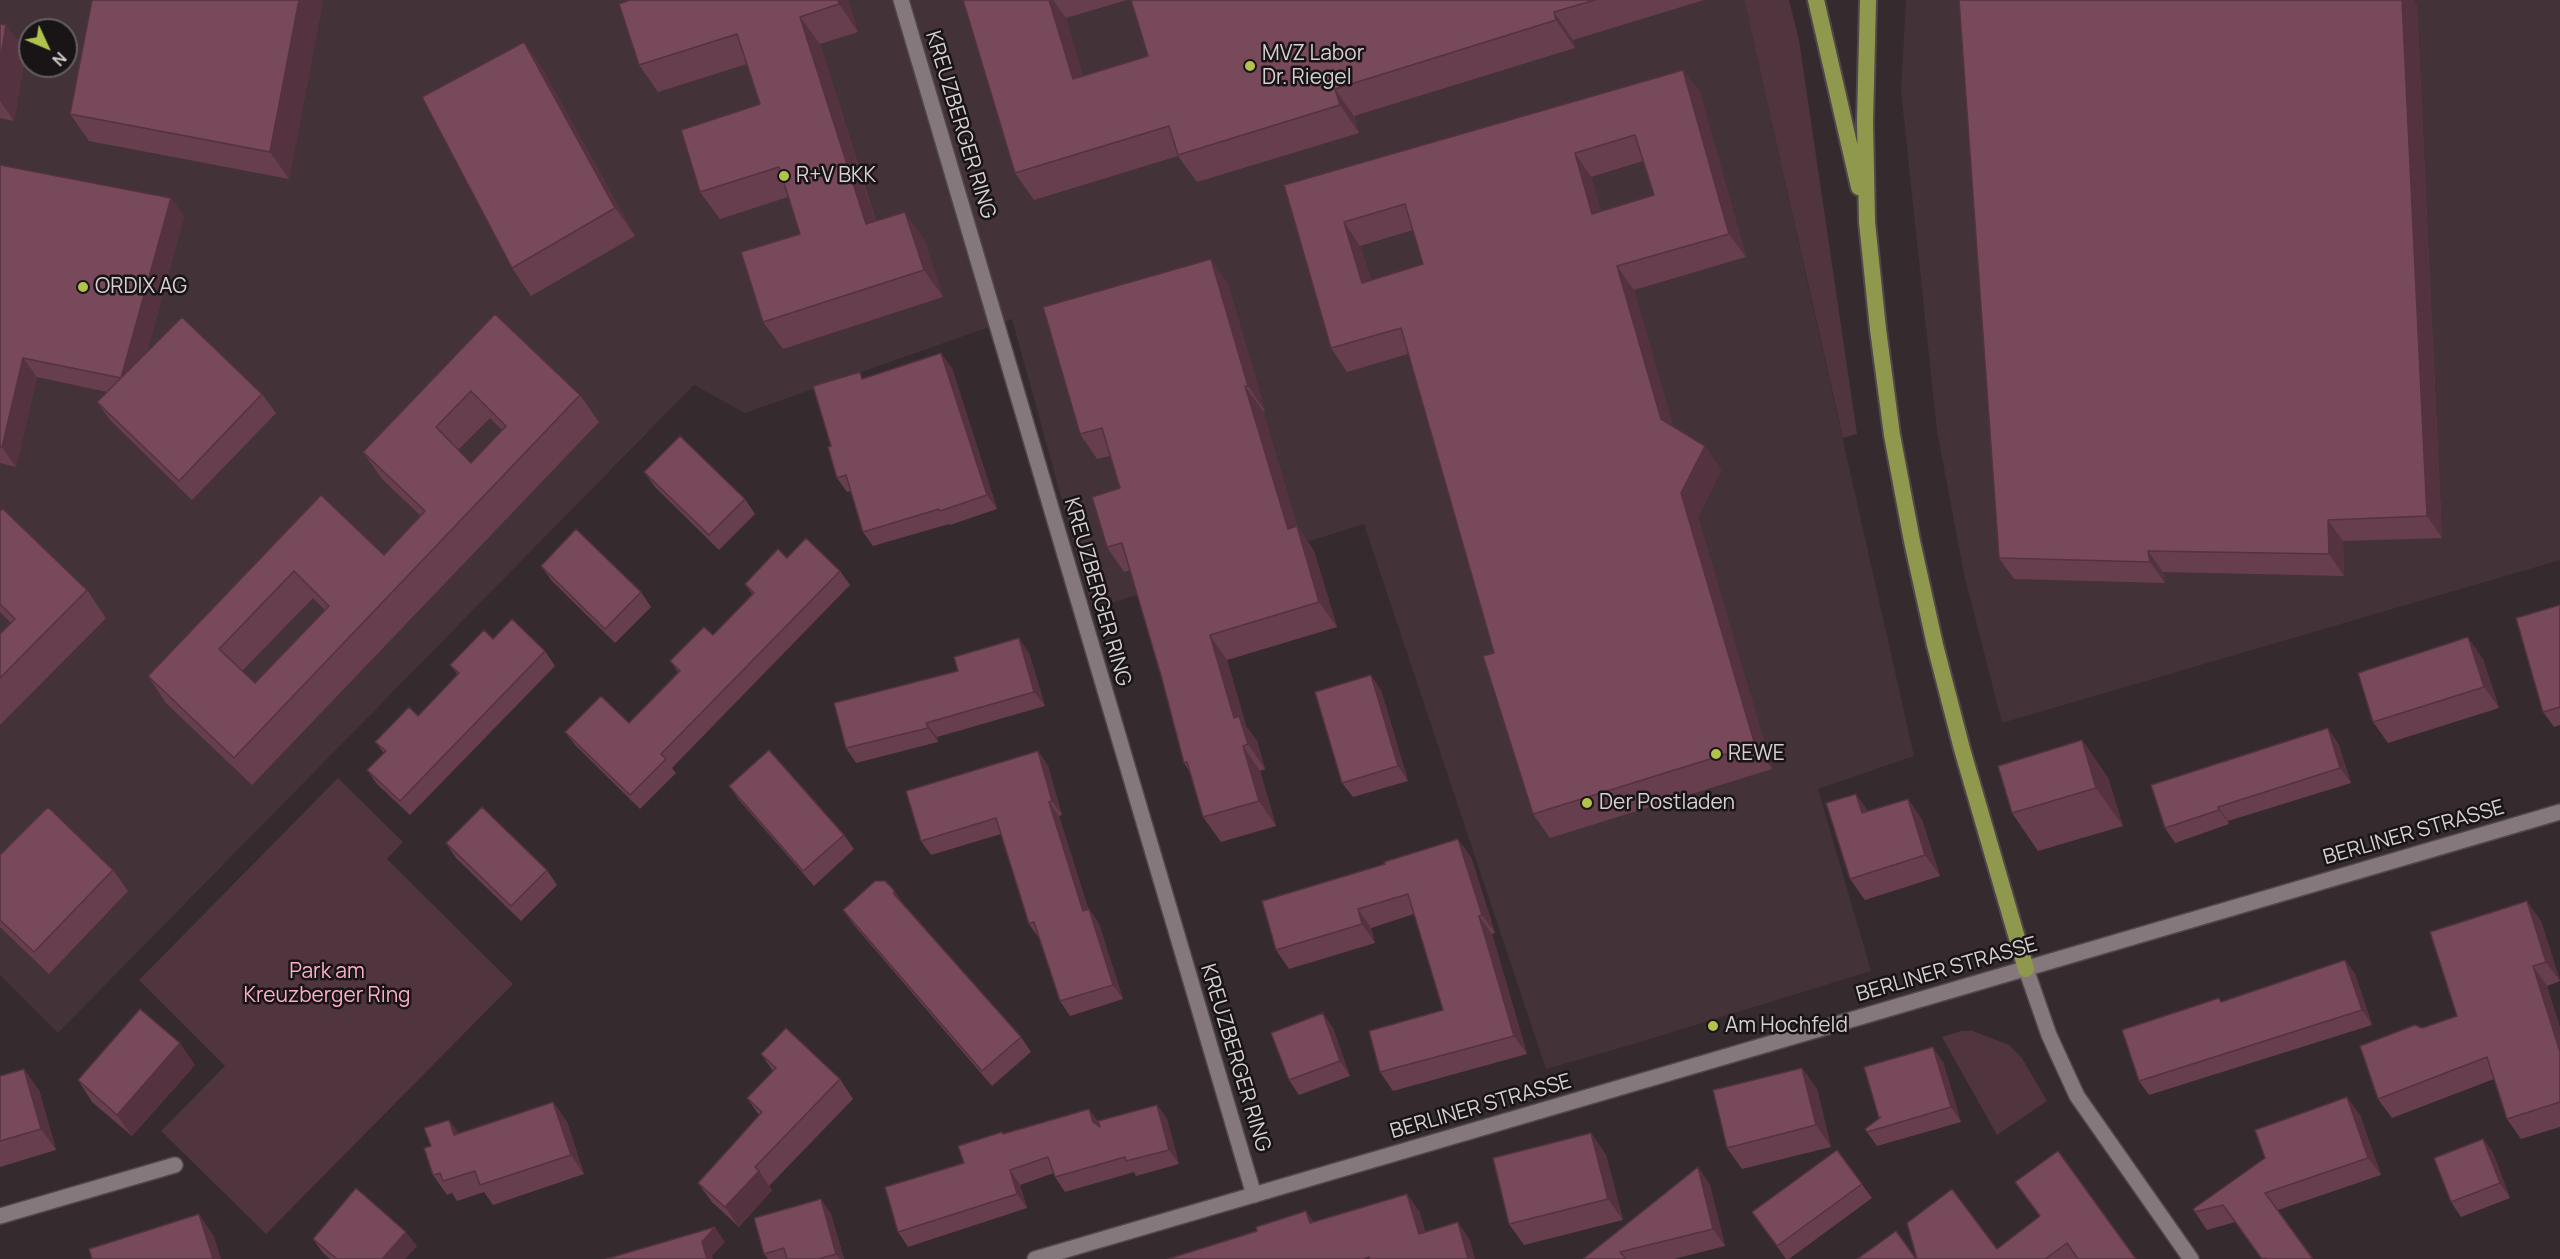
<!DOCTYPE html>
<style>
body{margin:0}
#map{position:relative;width:2560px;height:1259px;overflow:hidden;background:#352a2e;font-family:Manrope,sans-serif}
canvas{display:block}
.north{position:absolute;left:18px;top:18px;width:60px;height:60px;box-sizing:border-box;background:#191416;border:2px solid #655f61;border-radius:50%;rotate:134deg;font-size:16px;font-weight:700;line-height:24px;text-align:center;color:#d6cfd1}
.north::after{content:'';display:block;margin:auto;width:21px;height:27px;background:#b2c34c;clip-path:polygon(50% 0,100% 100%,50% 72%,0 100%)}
</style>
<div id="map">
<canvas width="2560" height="1259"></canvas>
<div class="north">N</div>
</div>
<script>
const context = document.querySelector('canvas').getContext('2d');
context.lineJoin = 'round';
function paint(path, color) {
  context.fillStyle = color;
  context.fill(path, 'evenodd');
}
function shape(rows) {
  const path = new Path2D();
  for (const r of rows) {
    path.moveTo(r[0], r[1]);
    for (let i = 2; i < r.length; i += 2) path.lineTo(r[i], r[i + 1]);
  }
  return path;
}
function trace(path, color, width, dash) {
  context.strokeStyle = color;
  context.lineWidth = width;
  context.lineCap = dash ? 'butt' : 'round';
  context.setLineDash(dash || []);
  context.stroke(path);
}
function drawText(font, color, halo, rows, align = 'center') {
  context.font = font + ' Manrope,sans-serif';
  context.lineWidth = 5;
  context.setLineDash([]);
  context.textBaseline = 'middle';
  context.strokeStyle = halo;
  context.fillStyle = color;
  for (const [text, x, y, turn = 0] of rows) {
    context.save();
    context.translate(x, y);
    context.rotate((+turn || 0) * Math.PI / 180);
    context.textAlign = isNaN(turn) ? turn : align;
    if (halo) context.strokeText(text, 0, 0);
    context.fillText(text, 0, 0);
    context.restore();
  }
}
paint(shape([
 [0,0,1744,0,1914,756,1818,789,1871,971,1627,1046,1546,1069,1364,524,1092,609,1012,319,745,413,694,385,58,1033,0,975],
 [30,30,66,30,66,66,30,66],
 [1906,0,2560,0,2560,560,2002,723,1964,574,1937,431,1901,91]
]), '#433238');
paint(shape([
 [1744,0,1789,0,1799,40,1857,434,1843,438],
 [338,778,403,842,387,859,513,984,266,1234,161,1131,225,1066,139,980],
 [1961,1031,1973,1031,2009,1045,2022,1058,2047,1101,1997,1135,1942,1037]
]), '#50343e');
const minor = shape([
 [901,0,1254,1195],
 [2026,969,2049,1035,2077,1096,2191,1259],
 [0,1216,175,1165]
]);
const tertiary = shape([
 [1035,1259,2560,812]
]);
const trunk = shape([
 [1816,0,1859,187],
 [1868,0,1865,122,1867,222,1878,329,1892,435,1912,541,1935,645,1962,749,2026,969]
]);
trace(minor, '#50484a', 18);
trace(tertiary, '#50484a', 18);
trace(trunk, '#50484a', 20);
trace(minor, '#85787c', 15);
trace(tertiary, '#85787c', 15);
trace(trunk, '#90984e', 16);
paint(shape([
 [323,0,289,179,89,141,70,114],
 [848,0,858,32,820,44,876,221,924,239,943,297,783,349,763,322,800,234,788,197,720,219,700,192,760,104,747,64,658,92,639,65,619,4],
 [963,0,1127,0,1066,18,1083,76,1148,56,1131,0,1704,0,1573,40,1575,48,1354,116,1359,133,1197,182,1178,156,1034,200,1015,173],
 [2417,5,2442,538,2343,541,2344,576,2163,572,2165,583,2014,579,1999,558],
 [0,24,6,25,26,52,14,121,0,118],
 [524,42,543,70,635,236,531,296,512,268],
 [1683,70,1700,93,1746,257,1634,290,1673,426,1705,446,1721,470,1698,517,1772,769,1550,838,1533,814,1494,653,1408,354,1347,372,1331,348,1284,185],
 [1643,161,1654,195,1601,211,1591,177],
 [1413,230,1423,264,1371,280,1360,246],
 [0,165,171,198,184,217,147,352,262,394,276,413,192,500,111,421,97,402,107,392,37,377,16,467,0,463],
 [1228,284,1265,411,1263,411,1297,526,1314,551,1337,627,1227,660,1246,726,1257,741,1265,769,1260,771,1276,826,1221,842,1203,817,1190,772,1184,763,1162,679,1130,570,1124,572,1107,547,1120,488,1110,456,1097,459,1080,434],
 [495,314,580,395,599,422,252,785,166,703,148,676,321,495,384,555,421,516,382,479,363,452],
 [490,418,502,430,471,463,458,450],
 [313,598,325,610,255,683,242,671],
 [952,368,997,509,950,525,949,524,873,546,863,532,851,491,847,492,837,478,831,446,864,378],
 [644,472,745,499,755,514,719,550,655,487],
 [0,511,87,590,106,618,0,725,0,634,11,623,0,612],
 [787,558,840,571,850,585,672,768,676,773,640,809,576,746,565,732,629,723,678,672,670,661,713,635,752,594,745,584],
 [541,566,641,592,651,607,615,643,551,580],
 [2560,605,2560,725,2554,727,2543,712],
 [493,639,545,651,555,666,410,815,377,784,367,770,384,753,375,742,418,716,458,675,450,665],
 [1029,653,1045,706,937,737,938,742,856,763,846,748],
 [2483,659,2499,708,2388,743,2373,722],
 [1381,690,1408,781,1353,797,1342,783],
 [2082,740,2108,778,2123,826,2038,851,2012,813],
 [2338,743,2351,783,2228,821,2229,824,2175,843,2165,828],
 [1038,751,1048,766,1062,815,1059,816,1088,909,1089,909,1099,924,1123,999,1070,1016,1060,1001,1040,938,1039,938,1029,924,1001,834,931,855,921,841],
 [729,786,844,835,854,849,814,886,739,800],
 [1908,799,1922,820,1940,876,1865,900,1850,879,1868,811],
 [446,843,547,870,557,885,521,921,456,858],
 [0,855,113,870,128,891,49,974,0,927],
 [1471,857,1495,933,1492,934,1527,1054,1393,1091,1380,1072,1443,1010,1414,914,1371,928,1375,943,1289,969,1276,950,1385,864],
 [894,890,904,906,1021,1037,1031,1052,992,1086,853,924,843,910],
 [2541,921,2560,981,2547,986,2560,1028,2560,1127,2521,1139,2507,1119,2494,1079,2392,1118,2378,1099,2457,1016],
 [2345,960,2355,974,2372,1025,2149,1095,2139,1081,2222,1002],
 [1333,1028,1350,1076,1299,1095,1289,1080],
 [761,1054,840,1079,853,1099,769,1186,772,1190,739,1227,712,1202,698,1183,759,1115,747,1098,773,1071],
 [1943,1062,1961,1122,1877,1146,1867,1132,1879,1119],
 [195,1065,132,1136,92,1102,78,1080],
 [1802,1068,1817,1089,1831,1147,1742,1169,1727,1148],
 [0,1076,39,1090,56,1150,0,1167],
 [553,1102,567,1122,584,1174,493,1205,484,1192,457,1201,452,1193,447,1195,433,1175,431,1146,459,1133],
 [1157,1105,1167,1119,1179,1164,1136,1176,1134,1172,1065,1192,1055,1177,1054,1173,1020,1185,1027,1208,908,1247,898,1232,1002,1132,1004,1134,1089,1109,1098,1122],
 [2360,1115,2381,1175,2278,1210,2313,1259,2262,1259,2235,1222,2207,1230,2195,1212],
 [1591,1133,1606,1155,1623,1220,1524,1245,1509,1224],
 [2483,1139,2493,1153,2510,1198,2461,1217,2451,1202],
 [1837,1150,1872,1198,1789,1259,1786,1259,1752,1212],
 [1698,1167,1710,1185,1725,1246,1674,1259,1583,1259],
 [2015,1182,2136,1259,1917,1259,1997,1249,2040,1216],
 [821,1199,831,1214,844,1259,768,1259,764,1254],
 [313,1239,417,1246,405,1259,330,1259,323,1253]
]), '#673e4e');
paint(shape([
 [299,0,323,0,289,179,270,152],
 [838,0,848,0,858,32,839,4],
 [1049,0,1053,0,1066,18,1092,106,1073,79],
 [2402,0,2413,0,2417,5,2442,538,2427,516],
 [1554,12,1573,40,1575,48,1556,20],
 [800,17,820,44,885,252,866,224],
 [6,25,26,52,14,121,0,101,0,62],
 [524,42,543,70,635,236,615,208],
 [1683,70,1700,93,1746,257,1729,234],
 [1335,89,1354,116,1359,133,1340,105],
 [1575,153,1591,177,1609,237,1592,214],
 [171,198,184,217,134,398,121,378],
 [905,212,924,239,943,297,924,270],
 [1344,222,1360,246,1379,307,1362,283],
 [1211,259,1228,284,1265,411,1248,386],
 [1617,266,1634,290,1678,443,1661,419],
 [941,353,952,368,997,509,987,495],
 [23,358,37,377,16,467,2,447],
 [1245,386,1263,411,1297,526,1314,551,1337,627,1319,602,1288,529],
 [1705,446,1721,470,1698,517,1772,769,1755,745,1681,493],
 [2328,520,2343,541,2344,576,2329,554],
 [2148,551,2163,572,2165,583,2150,562],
 [1210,635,1227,660,1246,726,1257,741,1265,769,1248,744,1234,718],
 [2468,637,2483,659,2499,708,2484,687],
 [1019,638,1029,653,1045,706,1034,692],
 [1371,675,1381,690,1408,781,1398,766],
 [926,723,937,737,938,742,928,728],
 [2328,728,2338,743,2351,783,2340,768],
 [2082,740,2108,778,2123,826,2096,788],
 [1243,746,1260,771,1276,826,1259,801],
 [1038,751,1048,766,1062,815,1052,801],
 [1856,794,1871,815,1862,813],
 [1908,799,1922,820,1940,876,1925,855],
 [1049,802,1059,816,1094,926,1083,911],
 [2218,807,2228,821,2229,824,2219,810],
 [1458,839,1471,857,1495,933,1482,915],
 [894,890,904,905,904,909,894,894],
 [2527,901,2541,921,2560,981,2546,962],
 [1089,909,1099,924,1123,999,1113,985],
 [1358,909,1371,928,1375,943,1362,924],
 [1479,916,1492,934,1527,1054,1514,1036],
 [2345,960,2355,974,2372,1025,2362,1010],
 [2533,966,2547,986,2560,1028,2560,1052],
 [1323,1013,1333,1028,1350,1076,1340,1061],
 [180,1043,195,1065,132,1136,117,1115],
 [1933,1047,1943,1062,1961,1122,1951,1107],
 [1802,1068,1817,1089,1831,1147,1816,1125],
 [24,1069,39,1090,56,1150,41,1129],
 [2347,1097,2360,1115,2381,1175,2368,1158],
 [553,1102,567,1122,584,1174,571,1155],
 [1157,1105,1167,1119,1179,1164,1169,1150],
 [1089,1109,1099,1124,1103,1137,1093,1122],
 [449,1120,463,1139,454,1135],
 [1591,1133,1606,1155,1623,1220,1608,1199],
 [2483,1139,2493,1153,2510,1198,2500,1183],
 [1698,1167,1710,1185,1725,1246,1713,1229],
 [1010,1170,1020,1185,1027,1208,1017,1194],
 [759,1171,772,1190,739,1227,725,1207],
 [1407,1194,1420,1212,1431,1252,1419,1234],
 [821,1199,831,1214,844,1259,840,1259,836,1254],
 [1306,1211,1319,1229,1310,1223],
 [199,1214,214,1236,221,1259,213,1259],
 [1458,1222,1470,1240,1475,1259,1468,1259],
 [715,1227,725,1242,712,1256,713,1259,707,1259,702,1242],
 [406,1232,417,1246,405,1259,382,1259]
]), '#543240');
const building = shape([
 [92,0,299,0,270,152,70,114,92,0],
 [630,0,838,0,839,4,800,17,866,224,905,212,924,270,763,322,741,252,800,234,779,167,700,192,681,130,760,104,737,34,639,65,619,4,630,0],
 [963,0,1049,0,1073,79,1148,56,1131,0,1595,0,1554,12,1556,20,1335,89,1340,105,1178,155,1169,126,1015,173,963,0],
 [1959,0,2402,0,2427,516,2328,520,2329,554,2148,551,2150,562,1999,558,1959,0],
 [0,24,6,25,0,62,0,24],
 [524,42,615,208,512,268,422,97,524,42],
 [1683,70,1729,234,1617,266,1661,419,1705,446,1681,493,1755,745,1533,814,1483,656,1494,653,1401,328,1331,348,1284,185,1683,70],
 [1635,135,1654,195,1592,214,1575,153,1635,135],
 [1405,204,1423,264,1362,283,1344,222,1405,204],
 [0,165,171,198,121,378,182,317,262,394,179,481,97,402,121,378,23,358,2,447,0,447,0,165],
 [1211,259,1248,386,1245,386,1288,529,1297,526,1319,602,1210,635,1234,718,1239,716,1248,744,1243,746,1259,801,1203,817,1187,762,1184,763,1162,679,1122,543,1107,547,1092,497,1120,488,1102,428,1080,434,1043,307,1211,259],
 [495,314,580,395,234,758,148,676,321,495,384,555,425,511,363,452,495,314],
 [471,391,506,426,471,463,436,427,471,391],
 [294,571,329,606,255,683,219,649,294,571],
 [941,353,987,495,940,511,939,509,863,532,846,475,837,478,828,447,831,446,813,386,860,372,862,379,941,353],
 [680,436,745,499,709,535,644,472,680,436],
 [3,509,87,590,0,678,0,634,15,619,0,604,0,511,3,509],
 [576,529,641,592,605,629,541,566,576,529],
 [806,538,840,571,661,754,666,759,630,795,565,732,601,696,629,723,680,671,670,661,704,627,713,635,754,593,745,584,778,549,787,558,806,538],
 [2560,605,2560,707,2543,712,2516,618,2560,605],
 [512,619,545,651,400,801,367,770,386,751,375,742,409,707,418,716,459,673,450,665,484,630,493,639,512,619],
 [2468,637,2484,687,2373,722,2358,673,2468,637],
 [1019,638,1034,692,926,723,928,728,846,748,834,703,958,671,954,657,1019,638],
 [1371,675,1398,766,1342,783,1315,692,1371,675],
 [2328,728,2340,768,2218,807,2219,810,2165,828,2151,785,2328,728],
 [2082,740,2096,788,2012,813,1998,766,2082,740],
 [769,750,844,835,803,871,729,786,769,750],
 [1038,751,1052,801,1049,802,1083,911,1089,909,1113,985,1060,1001,1034,922,1029,924,996,818,921,841,906,791,1038,751],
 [1856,794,1862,813,1908,799,1925,855,1850,879,1826,803,1856,794],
 [48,807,113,870,34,952,0,920,0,855,48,807],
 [482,807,547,870,511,906,446,843,482,807],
 [1458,839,1482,915,1479,916,1514,1036,1380,1072,1369,1031,1443,1010,1408,894,1358,909,1362,924,1276,950,1262,901,1385,864,1384,862,1458,839],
 [875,881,885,881,894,890,894,894,1021,1037,982,1071,843,910,875,881],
 [2527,901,2546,962,2533,966,2560,1052,2560,1102,2507,1119,2487,1057,2378,1099,2360,1046,2415,1025,2422,1028,2457,1016,2430,932,2527,901],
 [2345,960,2362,1010,2139,1081,2122,1030,2219,998,2221,1002,2345,960],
 [140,1009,180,1043,117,1115,78,1080,140,1009],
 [1323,1013,1340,1061,1289,1080,1271,1033,1323,1013],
 [786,1028,840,1079,755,1167,759,1171,725,1207,698,1183,762,1112,747,1098,776,1068,761,1054,786,1028],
 [1933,1047,1951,1107,1867,1132,1865,1129,1881,1117,1879,1118,1864,1067,1933,1047],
 [1802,1068,1816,1125,1727,1148,1713,1090,1802,1068],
 [24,1069,41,1129,0,1141,0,1076,24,1069],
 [2347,1097,2368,1158,2265,1193,2313,1259,2266,1259,2266,1258,2262,1259,2223,1205,2195,1212,2193,1209,2265,1158,2255,1130,2347,1097],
 [553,1102,571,1155,480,1185,475,1171,443,1181,440,1173,433,1175,424,1148,431,1146,424,1128,449,1120,454,1135,553,1102],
 [1157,1105,1169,1150,1126,1161,1125,1157,1055,1177,1048,1157,1010,1170,1017,1194,898,1232,885,1187,964,1163,958,1146,1002,1132,1003,1134,1089,1109,1093,1122,1100,1127,1098,1121,1157,1105],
 [1591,1133,1608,1199,1509,1224,1493,1158,1591,1133],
 [2483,1139,2500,1183,2451,1202,2434,1158,2483,1139],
 [1837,1150,1862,1184,1777,1246,1752,1212,1837,1150],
 [2058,1151,2136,1259,2078,1259,2067,1243,2045,1259,1917,1259,1907,1223,1952,1189,1997,1249,2040,1216,2015,1182,2058,1151],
 [1698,1167,1713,1229,1620,1252,1626,1259,1583,1259,1698,1167],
 [356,1188,406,1232,382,1259,337,1259,313,1239,356,1188],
 [1407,1194,1419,1234,1458,1222,1468,1259,1370,1259,1369,1257,1364,1259,1168,1259,1257,1231,1256,1227,1306,1211,1310,1223,1407,1194],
 [821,1199,836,1254,818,1259,787,1259,784,1248,764,1254,754,1218,821,1199],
 [199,1214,213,1259,92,1259,89,1249,199,1214],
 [715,1227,702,1242,707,1259,606,1259,715,1227],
 [1896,1231,1916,1259,1857,1259,1896,1231]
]);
paint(building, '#78485b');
trace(building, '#543240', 1.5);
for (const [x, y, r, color] of [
 [1250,66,6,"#b2c34c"],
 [784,176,6,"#b2c34c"],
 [83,287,6,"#b2c34c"],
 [1716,754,6,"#b2c34c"],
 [1587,803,6,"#b2c34c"],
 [1713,1026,6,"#b2c34c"]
]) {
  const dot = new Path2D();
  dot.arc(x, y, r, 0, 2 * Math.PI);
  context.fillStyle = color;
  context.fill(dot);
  trace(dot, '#191416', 2);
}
drawText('21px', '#d6cfd1', '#191416', [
 ["MVZ Labor",1262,54],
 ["Dr. Riegel",1262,78],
 ["R+V BKK",796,176],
 ["ORDIX AG",95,287],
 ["REWE",1728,754],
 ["Der Postladen",1599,803],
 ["Am Hochfeld",1725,1026]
], 'left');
drawText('21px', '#d6cfd1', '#191416', [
 ["KREUZBERGER RING",960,125,73],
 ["KREUZBERGER RING",1097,592,74],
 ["BERLINER STRASSE",2414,833,-16],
 ["BERLINER STRASSE",1947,970,-16],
 ["KREUZBERGER RING",1235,1058,73],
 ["BERLINER STRASSE",1481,1107,-16]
]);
drawText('21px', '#fcacca', '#191416', [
 ["Park am",327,972],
 ["Kreuzberger Ring",327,996]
]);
</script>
